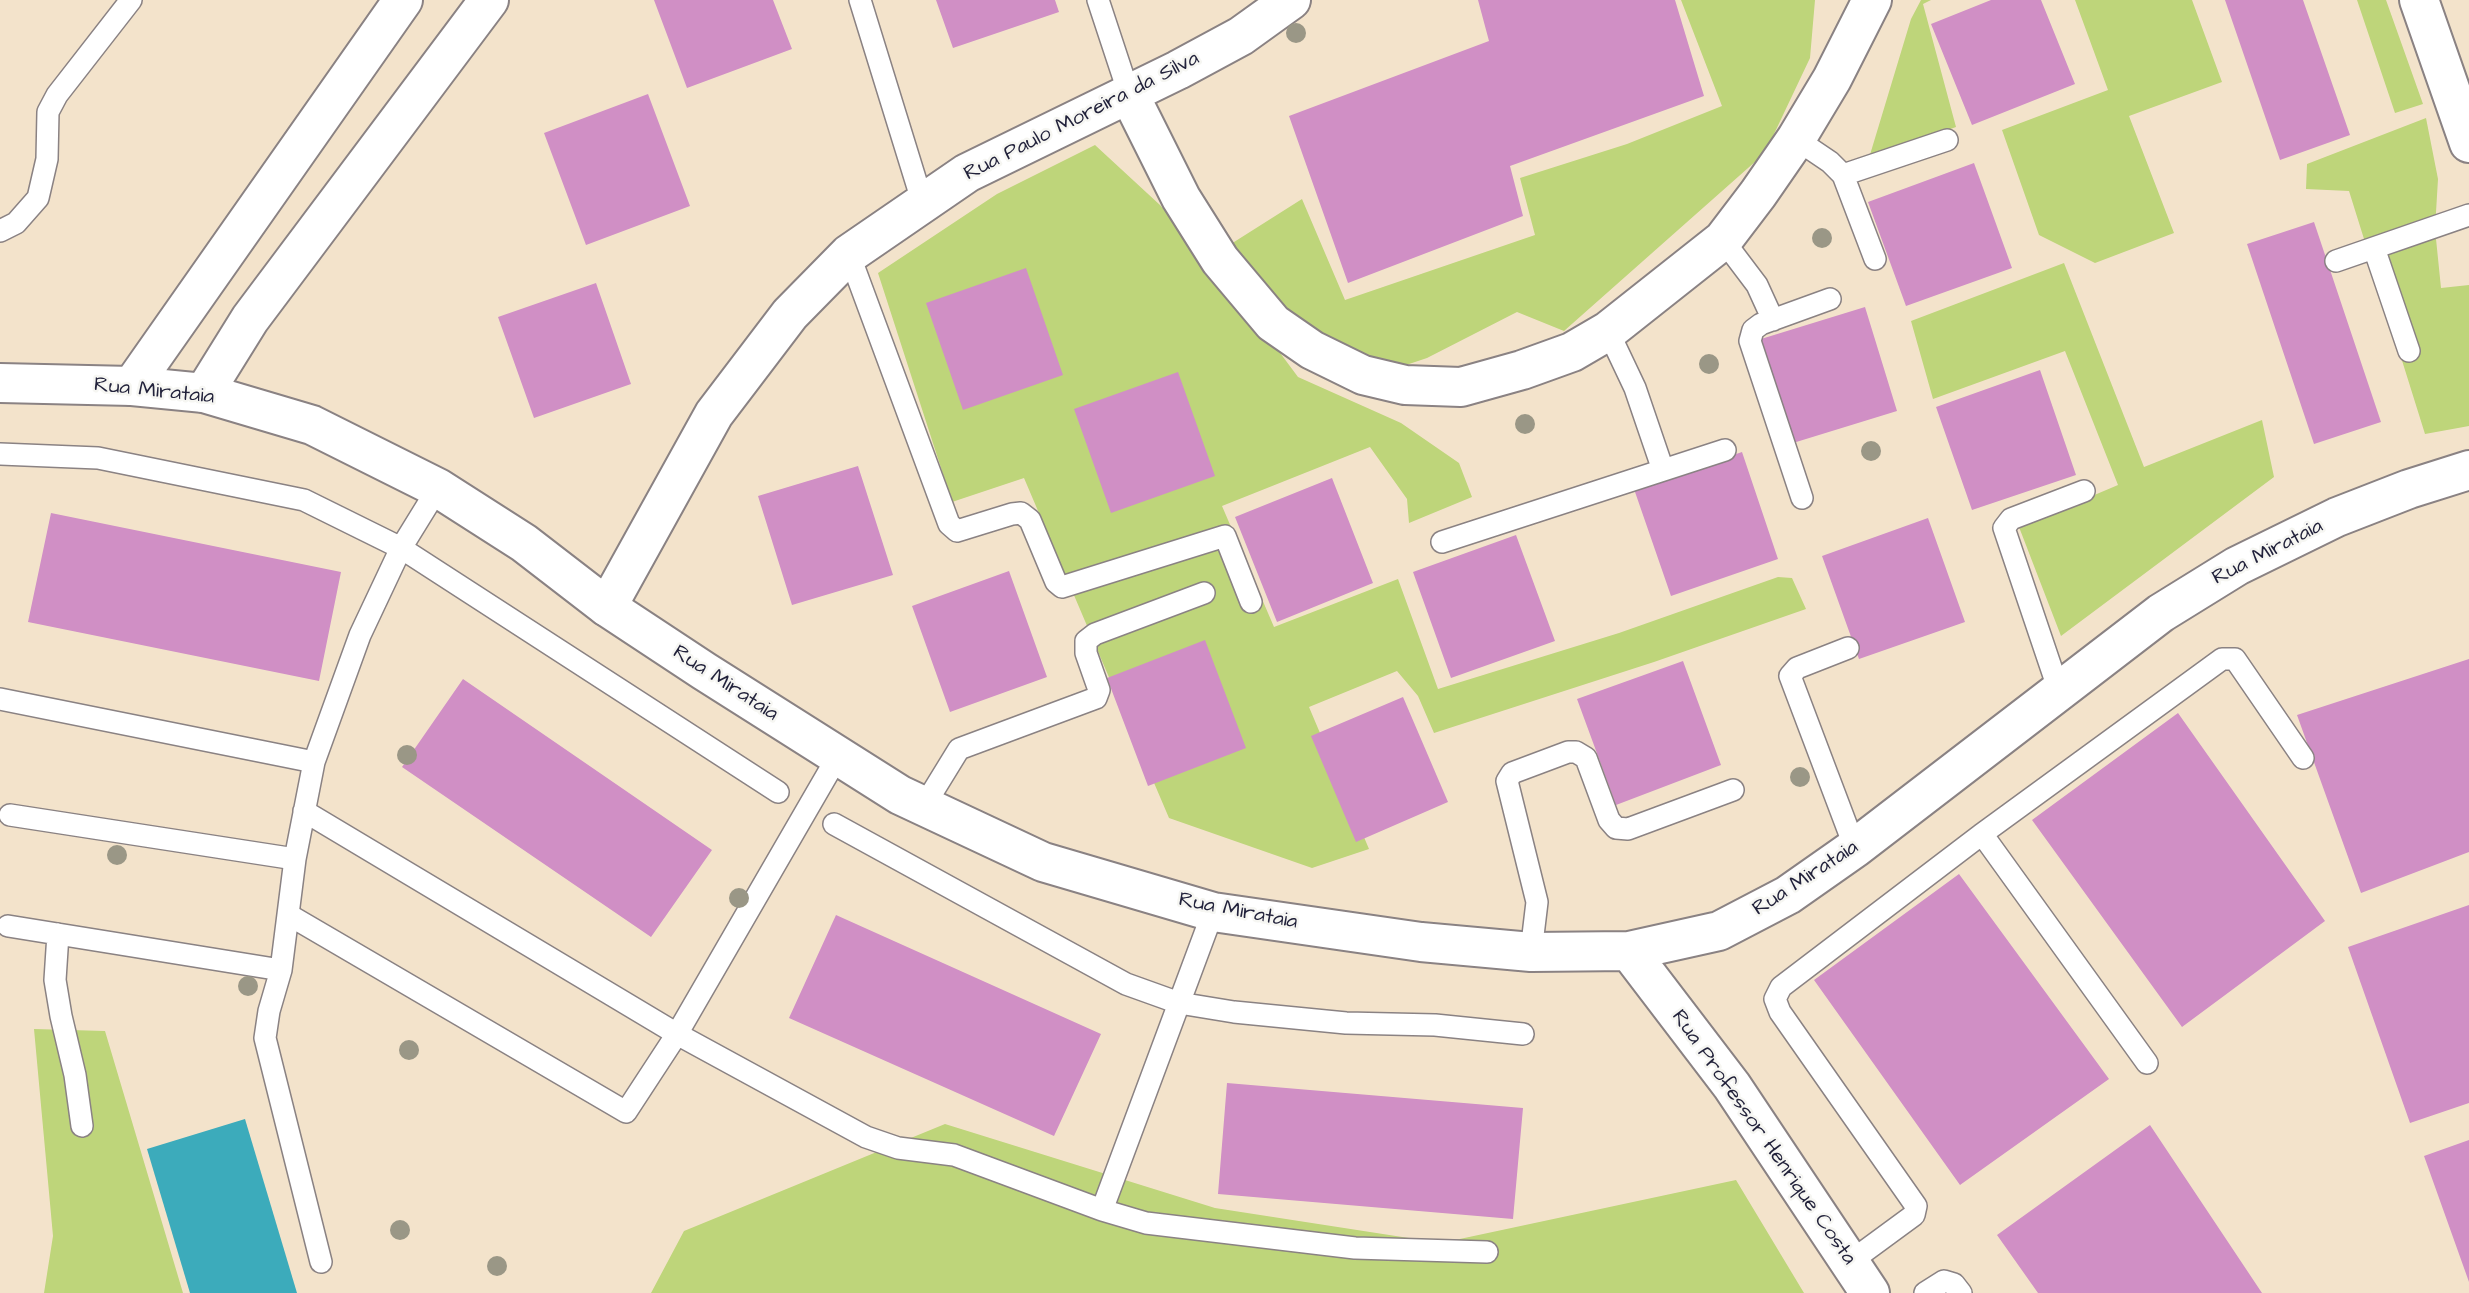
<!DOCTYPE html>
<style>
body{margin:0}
canvas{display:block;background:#f3e3cb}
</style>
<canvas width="2469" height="1293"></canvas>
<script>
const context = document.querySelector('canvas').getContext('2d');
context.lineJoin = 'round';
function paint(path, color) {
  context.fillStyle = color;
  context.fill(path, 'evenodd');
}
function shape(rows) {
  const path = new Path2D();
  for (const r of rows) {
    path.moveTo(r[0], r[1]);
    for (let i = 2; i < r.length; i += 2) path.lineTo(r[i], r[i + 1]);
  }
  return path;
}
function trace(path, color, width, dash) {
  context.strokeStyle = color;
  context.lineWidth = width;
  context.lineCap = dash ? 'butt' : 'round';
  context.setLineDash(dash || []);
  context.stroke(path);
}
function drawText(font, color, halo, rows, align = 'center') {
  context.font = font + ' "Architects Daughter",sans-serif';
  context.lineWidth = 5;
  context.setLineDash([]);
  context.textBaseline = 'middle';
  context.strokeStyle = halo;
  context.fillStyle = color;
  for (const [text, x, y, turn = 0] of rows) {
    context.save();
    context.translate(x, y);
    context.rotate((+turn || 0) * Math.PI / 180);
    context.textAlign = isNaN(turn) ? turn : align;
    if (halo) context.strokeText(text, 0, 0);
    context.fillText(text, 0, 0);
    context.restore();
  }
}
paint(shape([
 [1681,0,1815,0,1810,58,1765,153,1564,331,1517,312,1427,358,1385,372,1324,346,1223,249,1302,199,1345,300,1535,235,1520,178,1627,144,1722,106],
 [1921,0,1931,0,1923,4,1956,127,1869,158,1911,19],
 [2075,0,2192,0,2222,82,2129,116,2174,233,2095,263,2039,235,2002,130,2108,90],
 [2357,0,2386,0,2423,104,2395,113],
 [2426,118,2438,179,2435,229,2441,288,2469,285,2469,426,2425,434,2349,191,2306,189,2307,164],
 [1095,145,1160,205,1240,299,1298,377,1401,423,1459,463,1472,497,1409,523,1407,499,1370,447,1222,506,1274,627,1398,579,1438,689,1619,633,1778,577,1792,578,1806,609,1654,662,1434,733,1418,696,1397,671,1309,707,1369,849,1312,868,1169,818,1024,478,952,502,878,273,997,194],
 [2064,263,2144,467,2262,420,2274,477,2061,636,2019,527,2118,485,2065,351,1933,399,1911,321],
 [34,1029,105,1031,183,1293,44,1293,53,1236],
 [945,1124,1215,1208,1441,1243,1736,1180,1804,1293,651,1293,684,1231]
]), '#bed57a');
paint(shape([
 [245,1119,297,1293,190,1293,147,1149]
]), '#3cabbb');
paint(shape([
 [654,0,773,0,792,49,687,88],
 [936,0,1055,0,1059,12,953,48],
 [1478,0,1675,0,1704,96,1510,166,1523,216,1348,283,1289,116,1489,41],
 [1991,0,2041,0,2075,84,1972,125,1931,24],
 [2225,0,2303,0,2350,135,2280,160],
 [648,94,690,206,586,245,544,133],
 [1974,163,2012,268,1906,306,1868,202],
 [2314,222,2381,422,2314,444,2247,244],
 [1026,268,1063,375,963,410,926,303],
 [596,283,631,384,534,418,498,317],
 [1865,307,1897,411,1793,443,1761,339],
 [2040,370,2076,475,1972,510,1936,407],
 [1178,372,1215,476,1111,513,1074,409],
 [1742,452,1778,559,1671,596,1634,489],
 [858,466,893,575,792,605,758,496],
 [1332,478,1373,583,1277,622,1235,517],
 [51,513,341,572,319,681,28,622],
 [1928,518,1965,622,1859,659,1822,556],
 [1516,535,1555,641,1451,678,1413,572],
 [1009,571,1047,677,950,712,912,606],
 [1205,640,1246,748,1148,786,1107,678],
 [2469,659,2469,852,2361,893,2297,715],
 [1683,661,1721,765,1616,805,1577,699],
 [463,679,712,850,651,937,402,767],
 [1403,697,1448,802,1356,842,1311,736],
 [2178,713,2325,921,2182,1027,2032,820],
 [1959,874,2109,1079,1960,1185,1814,980],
 [2469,905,2469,1103,2410,1123,2348,947],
 [836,915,1101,1034,1054,1136,789,1018],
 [1227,1083,1523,1108,1513,1219,1218,1194],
 [2150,1125,2262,1293,2038,1293,1997,1235],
 [2469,1140,2469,1282,2424,1156]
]), '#d08fc5');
const service = shape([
 [860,0,923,204],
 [1098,0,1129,94],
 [1796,139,1830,162,1843,175,1875,259],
 [1843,175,1947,140],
 [0,231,16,223,38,198,47,159,48,112,57,95,131,0],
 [1723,240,1757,285,1773,320],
 [2374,248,2409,351],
 [849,254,949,524,957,531,1012,514,1021,513,1030,520,1056,582,1062,587,1225,536,1251,602],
 [2336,261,2469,215],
 [1608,331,1635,388,1663,470],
 [0,454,98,458,304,500,401,548,778,792],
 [1802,498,1750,341,1753,330,1761,324,1830,299],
 [1442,542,1725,450],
 [1848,648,1797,668,1790,676,1855,848],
 [2059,691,2004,528,2011,519,2084,491],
 [0,699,314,762],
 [924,806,959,749,1096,698,1099,690,1086,653,1086,641,1095,634,1204,593],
 [304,811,677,1034,866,1137,898,1148,954,1155,1102,1210,1146,1223,1355,1248,1487,1252],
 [10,815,295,859],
 [834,824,1126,984,1179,1003,1234,1012,1346,1023,1435,1025,1523,1034],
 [1982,834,2147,1063],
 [289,915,626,1112,677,1034,838,756],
 [8,926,281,970],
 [58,934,55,980,61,1016,75,1075,82,1126],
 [1531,952,1537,902,1507,781,1512,773,1568,752,1576,752,1586,758,1609,820,1616,828,1628,829,1733,790],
 [1102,1210,1213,912],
 [321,1262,265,1038,269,1011,281,970,295,859,314,762,360,635,401,548,438,488],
 [1850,1262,1914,1215,1916,1206,1780,1012,1775,999,1781,987,1982,834,2222,659,2235,659,2303,758],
 [1925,1293,1944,1281,1954,1284,1961,1293]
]);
const minor = shape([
 [1129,94,1181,198,1220,260,1273,323,1312,350,1363,375,1405,385,1461,387,1522,370,1572,352,1608,331,1723,240,1758,194,1796,139,1832,79,1872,0],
 [132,386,403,0],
 [204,393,250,319,489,0],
 [607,607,714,414,790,314,849,254,967,173,1178,70,1241,36,1291,0]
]);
const tertiary = shape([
 [2419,0,2469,143],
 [0,383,132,386,204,393,312,425,438,488,524,543,607,607,704,671,900,795,1043,862,1213,912,1421,942,1531,952,1629,951,1719,931,1788,895,1855,848,2161,613,2237,566,2337,517,2409,489,2469,470],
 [1629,951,1732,1086,1870,1293]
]);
trace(service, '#8a8283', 24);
trace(minor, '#8a8283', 42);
trace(tertiary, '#8a8283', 42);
trace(service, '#fff', 21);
trace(minor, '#fff', 38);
trace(tertiary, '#fff', 38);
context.fillStyle = '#9a9786';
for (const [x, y] of [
 [1296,33],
 [1822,238],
 [1709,364],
 [1525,424],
 [1871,451],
 [407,755],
 [1800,777],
 [117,855],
 [739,898],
 [248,986],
 [409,1050],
 [400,1230],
 [497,1266]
]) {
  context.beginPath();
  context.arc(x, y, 10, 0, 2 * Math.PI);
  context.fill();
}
drawText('21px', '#22223b', '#f6f6f2', [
 ["Rua Paulo Moreira da Silva",1082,117,-27],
 ["Rua Mirataia",154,392,6],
 ["Rua Mirataia",2268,553,-27],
 ["Rua Mirataia",725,684,33],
 ["Rua Mirataia",1806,879,-33],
 ["Rua Mirataia",1238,912,11],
 ["Rua Professor Henrique Costa",1763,1138,55]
]);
</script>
